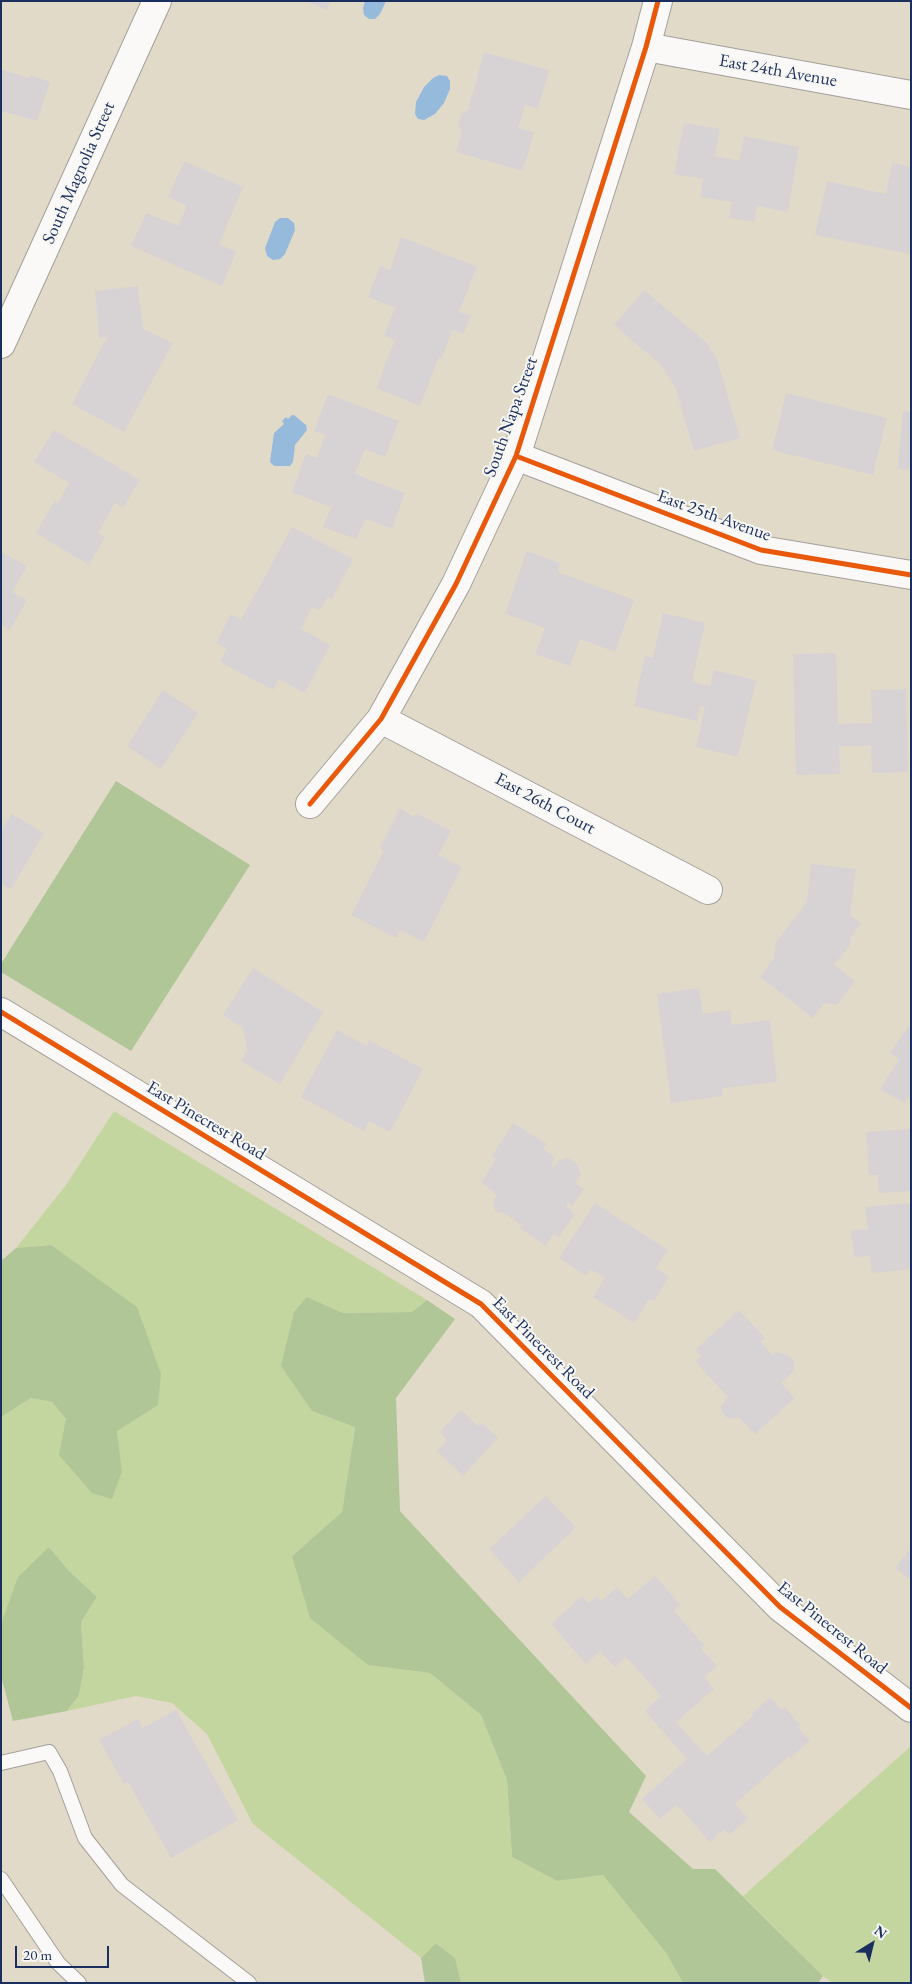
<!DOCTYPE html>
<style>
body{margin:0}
#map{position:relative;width:912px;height:1984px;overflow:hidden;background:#e2dac8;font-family:"EB Garamond",serif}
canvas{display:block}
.frame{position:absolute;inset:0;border:2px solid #1b2f5e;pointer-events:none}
.north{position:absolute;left:847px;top:1919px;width:50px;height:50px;-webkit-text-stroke:4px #f6f6f2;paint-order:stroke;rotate:36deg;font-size:14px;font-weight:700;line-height:20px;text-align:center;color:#1b2f5e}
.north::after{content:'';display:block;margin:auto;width:18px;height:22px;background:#1b2f5e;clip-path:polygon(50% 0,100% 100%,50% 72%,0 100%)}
.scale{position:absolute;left:15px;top:1946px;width:94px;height:22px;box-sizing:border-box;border:2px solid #1b2f5e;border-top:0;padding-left:6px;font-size:15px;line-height:18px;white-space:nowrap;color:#1b2f5e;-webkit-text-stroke:4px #f6f6f2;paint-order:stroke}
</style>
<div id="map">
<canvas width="912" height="1984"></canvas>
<div class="frame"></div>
<div class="north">N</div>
<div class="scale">20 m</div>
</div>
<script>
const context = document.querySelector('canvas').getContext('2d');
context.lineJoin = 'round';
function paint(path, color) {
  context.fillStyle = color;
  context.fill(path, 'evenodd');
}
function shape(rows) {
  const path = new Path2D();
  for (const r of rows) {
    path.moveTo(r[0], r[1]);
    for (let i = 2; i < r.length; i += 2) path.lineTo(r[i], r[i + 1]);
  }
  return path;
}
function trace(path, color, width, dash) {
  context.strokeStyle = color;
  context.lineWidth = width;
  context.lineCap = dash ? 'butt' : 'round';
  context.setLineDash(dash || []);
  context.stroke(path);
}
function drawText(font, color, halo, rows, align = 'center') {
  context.font = font + ' "EB Garamond",serif';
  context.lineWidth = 4;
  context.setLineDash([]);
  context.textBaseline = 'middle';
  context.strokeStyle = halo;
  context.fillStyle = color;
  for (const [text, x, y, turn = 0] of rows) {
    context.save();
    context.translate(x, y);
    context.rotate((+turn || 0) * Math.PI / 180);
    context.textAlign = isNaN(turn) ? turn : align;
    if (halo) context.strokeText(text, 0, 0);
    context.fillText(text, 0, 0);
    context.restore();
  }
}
paint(shape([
 [114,1111,427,1300,412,1312,343,1313,307,1297,312,1411,355,1426,342,1512,292,1556,368,1665,430,1673,481,1715,507,1780,512,1857,557,1881,603,1875,666,1953,683,1983,461,1983,455,1959,437,1943,421,1958,253,1824,207,1734,172,1703,136,1696,67,1711,79,1695,84,1668,81,1622,97,1597,69,1571,49,1547,3,1618,1,1624,1,1417,31,1398,52,1402,66,1419,122,1471,117,1431,51,1245,16,1248,66,1185],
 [911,1746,911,1983,833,1983,823,1976,743,1896]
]), '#c4d69f');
paint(shape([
 [116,781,250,865,131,1051,1,972,1,964],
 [51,1245,137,1307,161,1374,158,1405,117,1431,122,1471,112,1499,92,1493,59,1455,66,1419,52,1402,31,1398,1,1417,1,1261,16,1248],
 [307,1297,343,1313,412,1312,427,1300,455,1319,396,1398,400,1511,646,1776,629,1812,693,1869,715,1869,823,1976,818,1983,683,1983,666,1953,603,1875,557,1881,512,1857,507,1780,481,1715,430,1673,368,1665,310,1618,292,1556,342,1512,355,1427,312,1411,281,1366,294,1312],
 [49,1547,69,1571,97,1597,81,1622,84,1668,79,1695,67,1711,13,1721,1,1676,1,1624,18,1577],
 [436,1943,455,1958,461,1983,425,1983,421,1958]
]), '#b0c696');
paint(shape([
 [365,1,386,1,380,14,375,19,369,19,364,15,363,8],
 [439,75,447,76,450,81,450,89,444,103,435,114,424,120,418,119,415,114,416,102,424,87,433,78],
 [280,218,288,218,294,223,295,230,285,254,280,259,273,260,267,256,265,248,275,222],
 [292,415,294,415,306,425,307,430,295,445,293,462,290,466,274,466,270,462,274,433,284,424,282,421,286,417,288,419]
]), '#96badc');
paint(shape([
 [306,1,330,1,327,10],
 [484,52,549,70,538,109,525,105,518,128,534,132,523,171,456,152,462,130,458,126,462,113,468,110],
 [1,69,29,78,30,75,50,82,37,121,1,111],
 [684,123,720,129,715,156,739,161,744,136,799,147,788,212,757,206,754,222,729,218,732,202,700,197,703,179,674,174],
 [184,161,243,187,219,244,236,252,222,286,131,246,146,213,178,226,187,206,168,197],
 [892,163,911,167,911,254,815,235,827,181,886,194],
 [401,237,477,267,459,312,471,316,463,334,452,330,442,358,439,357,420,406,376,388,395,340,384,336,395,308,368,297,380,266,390,270],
 [138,286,143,329,173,343,124,432,72,404,107,337,99,338,95,291],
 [644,290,706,342,717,359,740,438,694,451,675,387,661,365,614,325],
 [786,393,887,418,873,475,772,450],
 [328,394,399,421,385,457,365,449,355,474,405,493,392,529,366,519,356,539,323,527,331,507,292,492,306,454,317,458,325,435,314,431],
 [903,411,911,412,911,470,898,469],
 [54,430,140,480,123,508,115,503,98,533,105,537,89,565,36,533,55,500,58,503,69,483,34,462],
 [292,527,353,559,332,599,328,597,320,610,312,607,301,629,330,645,305,693,279,679,273,690,220,662,227,649,216,643,231,614,241,620],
 [527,551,560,563,558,572,634,600,615,652,580,639,570,666,535,654,545,628,505,614],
 [1,552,27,566,12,592,27,600,10,630,1,625],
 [663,613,705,623,692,682,710,686,714,670,756,680,738,757,696,747,705,707,700,707,697,721,634,706,645,656,653,658],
 [836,653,838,724,872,723,871,690,906,689,908,772,872,773,871,746,839,746,840,774,796,775,793,654],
 [163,690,198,713,161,769,127,746],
 [400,808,414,817,416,813,451,831,438,855,462,867,424,942,400,930,396,938,351,915,384,850,380,848],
 [12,814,44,833,11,889,1,883,1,831],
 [811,864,856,869,850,915,861,923,851,937,850,945,834,965,855,981,837,1005,824,1003,813,1018,760,977,774,958,776,942,807,902],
 [253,968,323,1012,280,1084,241,1061,247,1050,243,1028,223,1015],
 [699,988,703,1014,730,1010,732,1025,770,1020,777,1082,722,1088,723,1096,671,1103,657,994],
 [909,1026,911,1028,911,1101,907,1098,904,1103,880,1089,899,1060,890,1053],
 [337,1030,367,1046,369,1040,423,1069,390,1132,369,1121,364,1131,301,1097],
 [513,1123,547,1144,543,1149,555,1157,551,1164,554,1167,559,1160,568,1158,577,1164,581,1175,575,1183,584,1189,572,1206,568,1202,566,1206,575,1214,559,1237,554,1234,545,1246,520,1228,521,1225,506,1214,496,1212,493,1203,497,1195,481,1182,496,1159,492,1156],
 [911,1129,911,1191,879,1193,878,1175,869,1175,866,1132],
 [595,1203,668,1250,656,1268,669,1277,654,1301,649,1299,634,1323,593,1297,605,1278,590,1269,586,1276,559,1258],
 [911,1203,911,1269,872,1273,870,1256,854,1257,851,1230,868,1229,865,1207],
 [739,1310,765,1338,760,1342,773,1355,776,1352,788,1355,794,1361,794,1371,781,1383,795,1398,755,1434,739,1417,734,1419,726,1417,721,1411,721,1406,728,1397,695,1361,701,1356,695,1350],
 [461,1410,478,1426,482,1423,498,1438,463,1476,437,1451,447,1440,439,1432],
 [546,1496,576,1527,519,1582,489,1549],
 [911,1548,911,1580,895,1568],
 [655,1576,681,1605,674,1611,705,1646,701,1649,717,1666,704,1677,714,1689,676,1722,707,1756,753,1716,752,1714,770,1697,782,1710,785,1707,801,1726,798,1728,810,1741,790,1758,789,1756,735,1804,748,1818,730,1835,724,1829,710,1842,677,1805,660,1819,642,1799,687,1759,645,1711,661,1696,626,1657,615,1667,600,1651,586,1664,551,1624,582,1596,589,1603,597,1596,601,1601,617,1587,628,1599],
 [176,1710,238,1820,171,1858,128,1782,124,1784,99,1740,138,1719,143,1728]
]), '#d7d2d4');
const lane = shape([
 [1,1763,49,1752,60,1771,85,1838,122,1885,249,1983],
 [1,1879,58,1963,79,1983]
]);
const street = shape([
 [646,47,911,95],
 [1,344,157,1],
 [516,456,761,550,911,575],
 [381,719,708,890],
 [310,804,381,719,456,584,516,456,646,47,658,1],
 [1,1012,481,1304,780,1607,911,1708]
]);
trace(lane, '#a2a09b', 16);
trace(street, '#a2a09b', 30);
trace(lane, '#fbf9f7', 14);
trace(street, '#fbf9f7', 28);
trace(shape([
 [516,456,761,550,911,575],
 [310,804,381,719,456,584,516,456,646,47,658,1],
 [1,1012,481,1304,780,1607,911,1708]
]), '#e8590c', 5);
drawText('18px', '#1b2f5e', '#f6f6f2', [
 ["East 24th Avenue",778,71,10],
 ["South Magnolia Street",79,173,-66],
 ["South Napa Street",511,417,-70],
 ["East 25th Avenue",714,516,20],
 ["East 26th Court",545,804,28],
 ["East Pinecrest Road",206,1121,31],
 ["East Pinecrest Road",543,1348,45],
 ["East Pinecrest Road",832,1628,39]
]);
</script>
